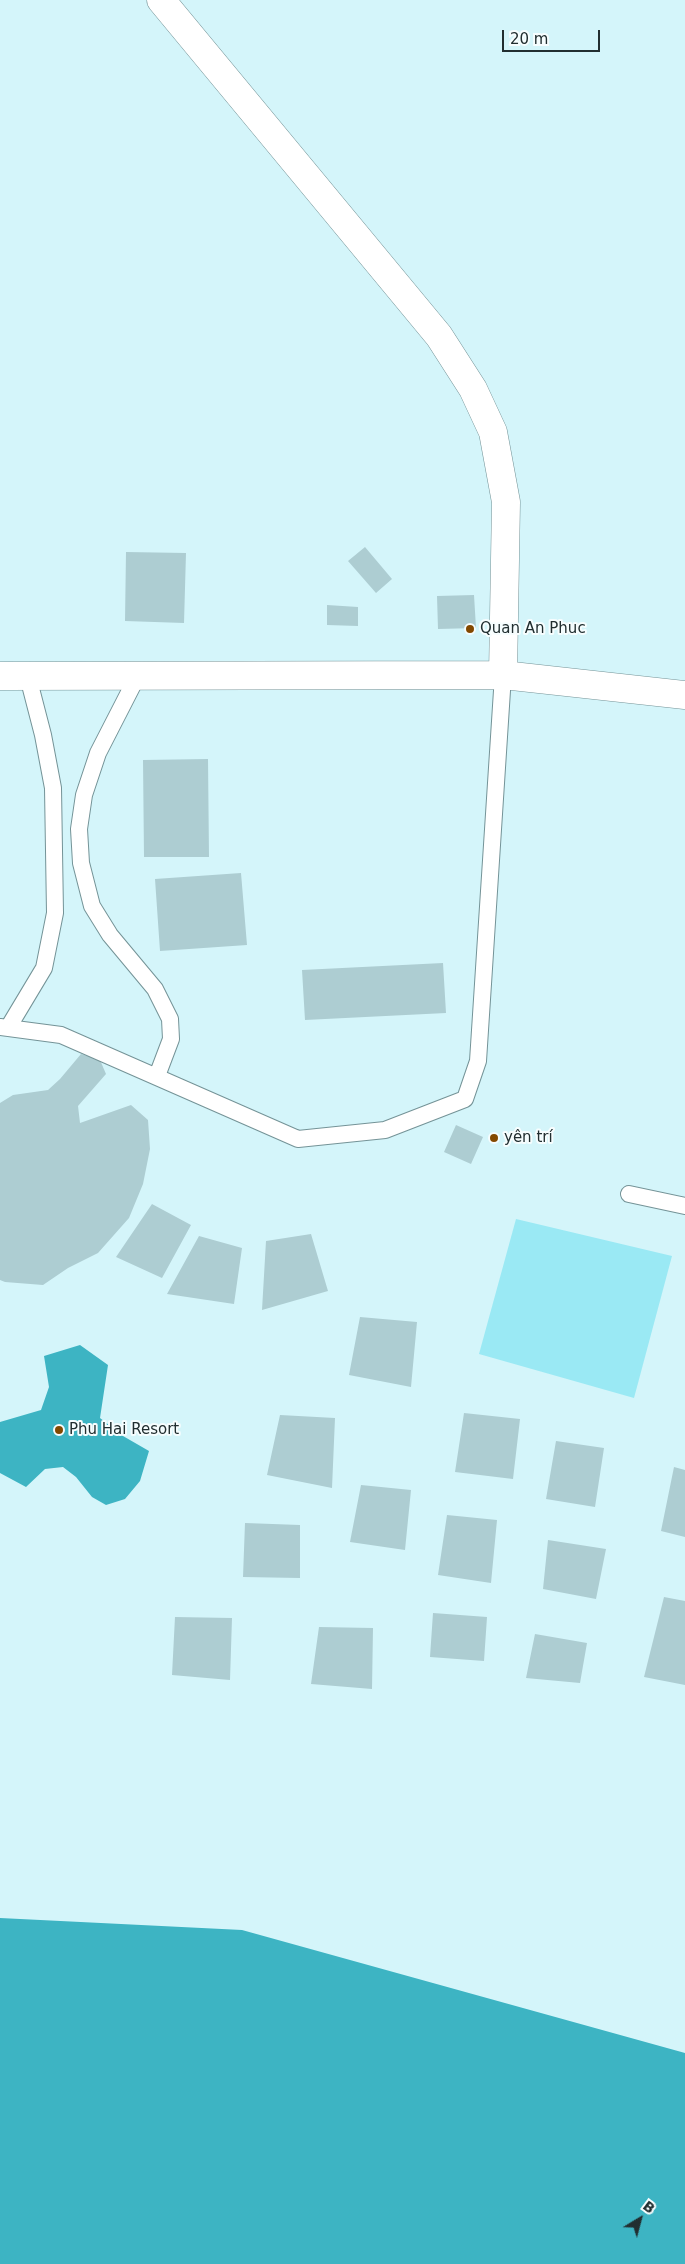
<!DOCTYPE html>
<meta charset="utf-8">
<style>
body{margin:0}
#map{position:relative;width:685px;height:2264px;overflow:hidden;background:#d4f5fa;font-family:"DejaVu Sans",sans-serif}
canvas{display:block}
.north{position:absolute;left:615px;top:2194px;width:50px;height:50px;-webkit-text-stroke:4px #f6fdfe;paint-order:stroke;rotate:37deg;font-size:14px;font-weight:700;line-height:20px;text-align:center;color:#212e30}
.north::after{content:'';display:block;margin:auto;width:18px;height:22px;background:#212e30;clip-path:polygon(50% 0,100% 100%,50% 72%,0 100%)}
.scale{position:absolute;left:502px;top:30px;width:98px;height:22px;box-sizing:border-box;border:2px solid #212e30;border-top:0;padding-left:6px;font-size:15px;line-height:18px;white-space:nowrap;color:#212e30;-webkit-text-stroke:4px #f6fdfe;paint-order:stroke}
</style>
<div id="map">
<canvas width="685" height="2264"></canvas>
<div class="north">B</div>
<div class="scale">20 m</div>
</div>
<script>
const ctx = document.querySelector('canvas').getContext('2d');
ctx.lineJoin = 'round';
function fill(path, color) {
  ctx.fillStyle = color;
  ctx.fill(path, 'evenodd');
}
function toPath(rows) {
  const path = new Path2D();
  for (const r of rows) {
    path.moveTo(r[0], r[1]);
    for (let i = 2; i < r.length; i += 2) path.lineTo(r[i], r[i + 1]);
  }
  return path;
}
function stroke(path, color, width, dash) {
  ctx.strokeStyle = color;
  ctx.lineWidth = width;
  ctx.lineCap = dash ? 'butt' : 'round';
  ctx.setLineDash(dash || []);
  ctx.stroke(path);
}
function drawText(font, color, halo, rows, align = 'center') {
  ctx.font = font + ' "DejaVu Sans",sans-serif';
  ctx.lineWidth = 4;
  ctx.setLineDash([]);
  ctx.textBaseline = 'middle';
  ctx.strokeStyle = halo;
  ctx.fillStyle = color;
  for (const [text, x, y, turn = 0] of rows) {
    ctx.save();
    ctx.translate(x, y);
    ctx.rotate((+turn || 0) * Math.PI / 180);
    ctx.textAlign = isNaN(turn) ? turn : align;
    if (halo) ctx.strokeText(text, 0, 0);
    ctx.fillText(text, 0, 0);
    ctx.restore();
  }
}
const green = toPath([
 [516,1219,672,1256,634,1398,479,1354]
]);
const water = toPath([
 [80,1345,108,1365,100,1418,123,1436,149,1451,140,1481,125,1499,106,1505,92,1497,76,1477,63,1467,45,1469,26,1487,0,1473,0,1422,41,1410,49,1387,44,1356],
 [0,1918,242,1930,685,2053,685,2264,0,2264]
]);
const building = toPath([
 [365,547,392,579,376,593,348,561],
 [126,552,186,553,184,623,125,621],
 [474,595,476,628,438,629,437,596],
 [327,605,358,607,358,626,327,625],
 [208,759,209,857,144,857,143,760],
 [241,873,247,945,160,951,155,879],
 [443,963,446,1013,305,1020,302,970],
 [81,1054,100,1060,106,1074,78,1106,80,1123,131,1105,148,1120,150,1149,143,1184,129,1218,98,1253,68,1268,43,1285,5,1282,0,1280,0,1103,13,1095,48,1090,60,1079],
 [456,1125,483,1137,471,1164,444,1152],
 [152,1204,191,1225,162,1278,116,1257],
 [311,1234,328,1291,262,1310,266,1241],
 [199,1236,242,1248,234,1304,167,1294],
 [360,1317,417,1322,411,1387,349,1375],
 [464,1413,520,1419,513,1479,455,1472],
 [280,1415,335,1418,332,1488,267,1475],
 [556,1441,604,1448,595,1507,546,1499],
 [674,1467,685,1470,685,1537,661,1531],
 [361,1485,411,1490,405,1550,350,1542],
 [447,1515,497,1520,491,1583,438,1575],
 [245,1523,300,1525,300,1578,243,1577],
 [548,1540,606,1549,596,1599,543,1589],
 [664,1597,685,1601,685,1685,644,1677],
 [433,1613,487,1617,484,1661,430,1657],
 [175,1617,232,1618,230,1680,172,1675],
 [319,1627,373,1628,372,1689,311,1684],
 [535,1634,587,1643,580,1683,526,1678]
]);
const lane = toPath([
 [138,675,98,753,84,795,79,829,81,863,92,906,110,935,155,989,170,1019,171,1039,157,1076],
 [0,1027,61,1035,298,1139,385,1130,465,1099,478,1061,503,675],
 [8,1028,44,968,55,913,53,788,43,735,28,677],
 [629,1194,685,1206]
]);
const street = toPath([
 [161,0,439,336,473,389,493,432,506,502,503,675],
 [0,676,503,675,685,695]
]);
const markers = [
 [470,629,5,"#834900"],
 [494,1138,5,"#834900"],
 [59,1430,5,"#834900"]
];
const poiNames = [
 ["Quan An Phuc",480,629],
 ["yên trí",504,1138],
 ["Phu Hai Resort",69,1430]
];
fill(green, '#9ae9f4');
fill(water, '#3db4c3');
fill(building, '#adcdd2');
stroke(lane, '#749397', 18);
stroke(street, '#749397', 29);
stroke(lane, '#fff', 16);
stroke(street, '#fff', 28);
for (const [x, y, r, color] of markers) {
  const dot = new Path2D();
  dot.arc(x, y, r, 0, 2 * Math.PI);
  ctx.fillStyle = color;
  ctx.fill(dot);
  stroke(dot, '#f6fdfe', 2);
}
drawText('15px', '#212e30', '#f6fdfe', poiNames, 'left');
</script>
